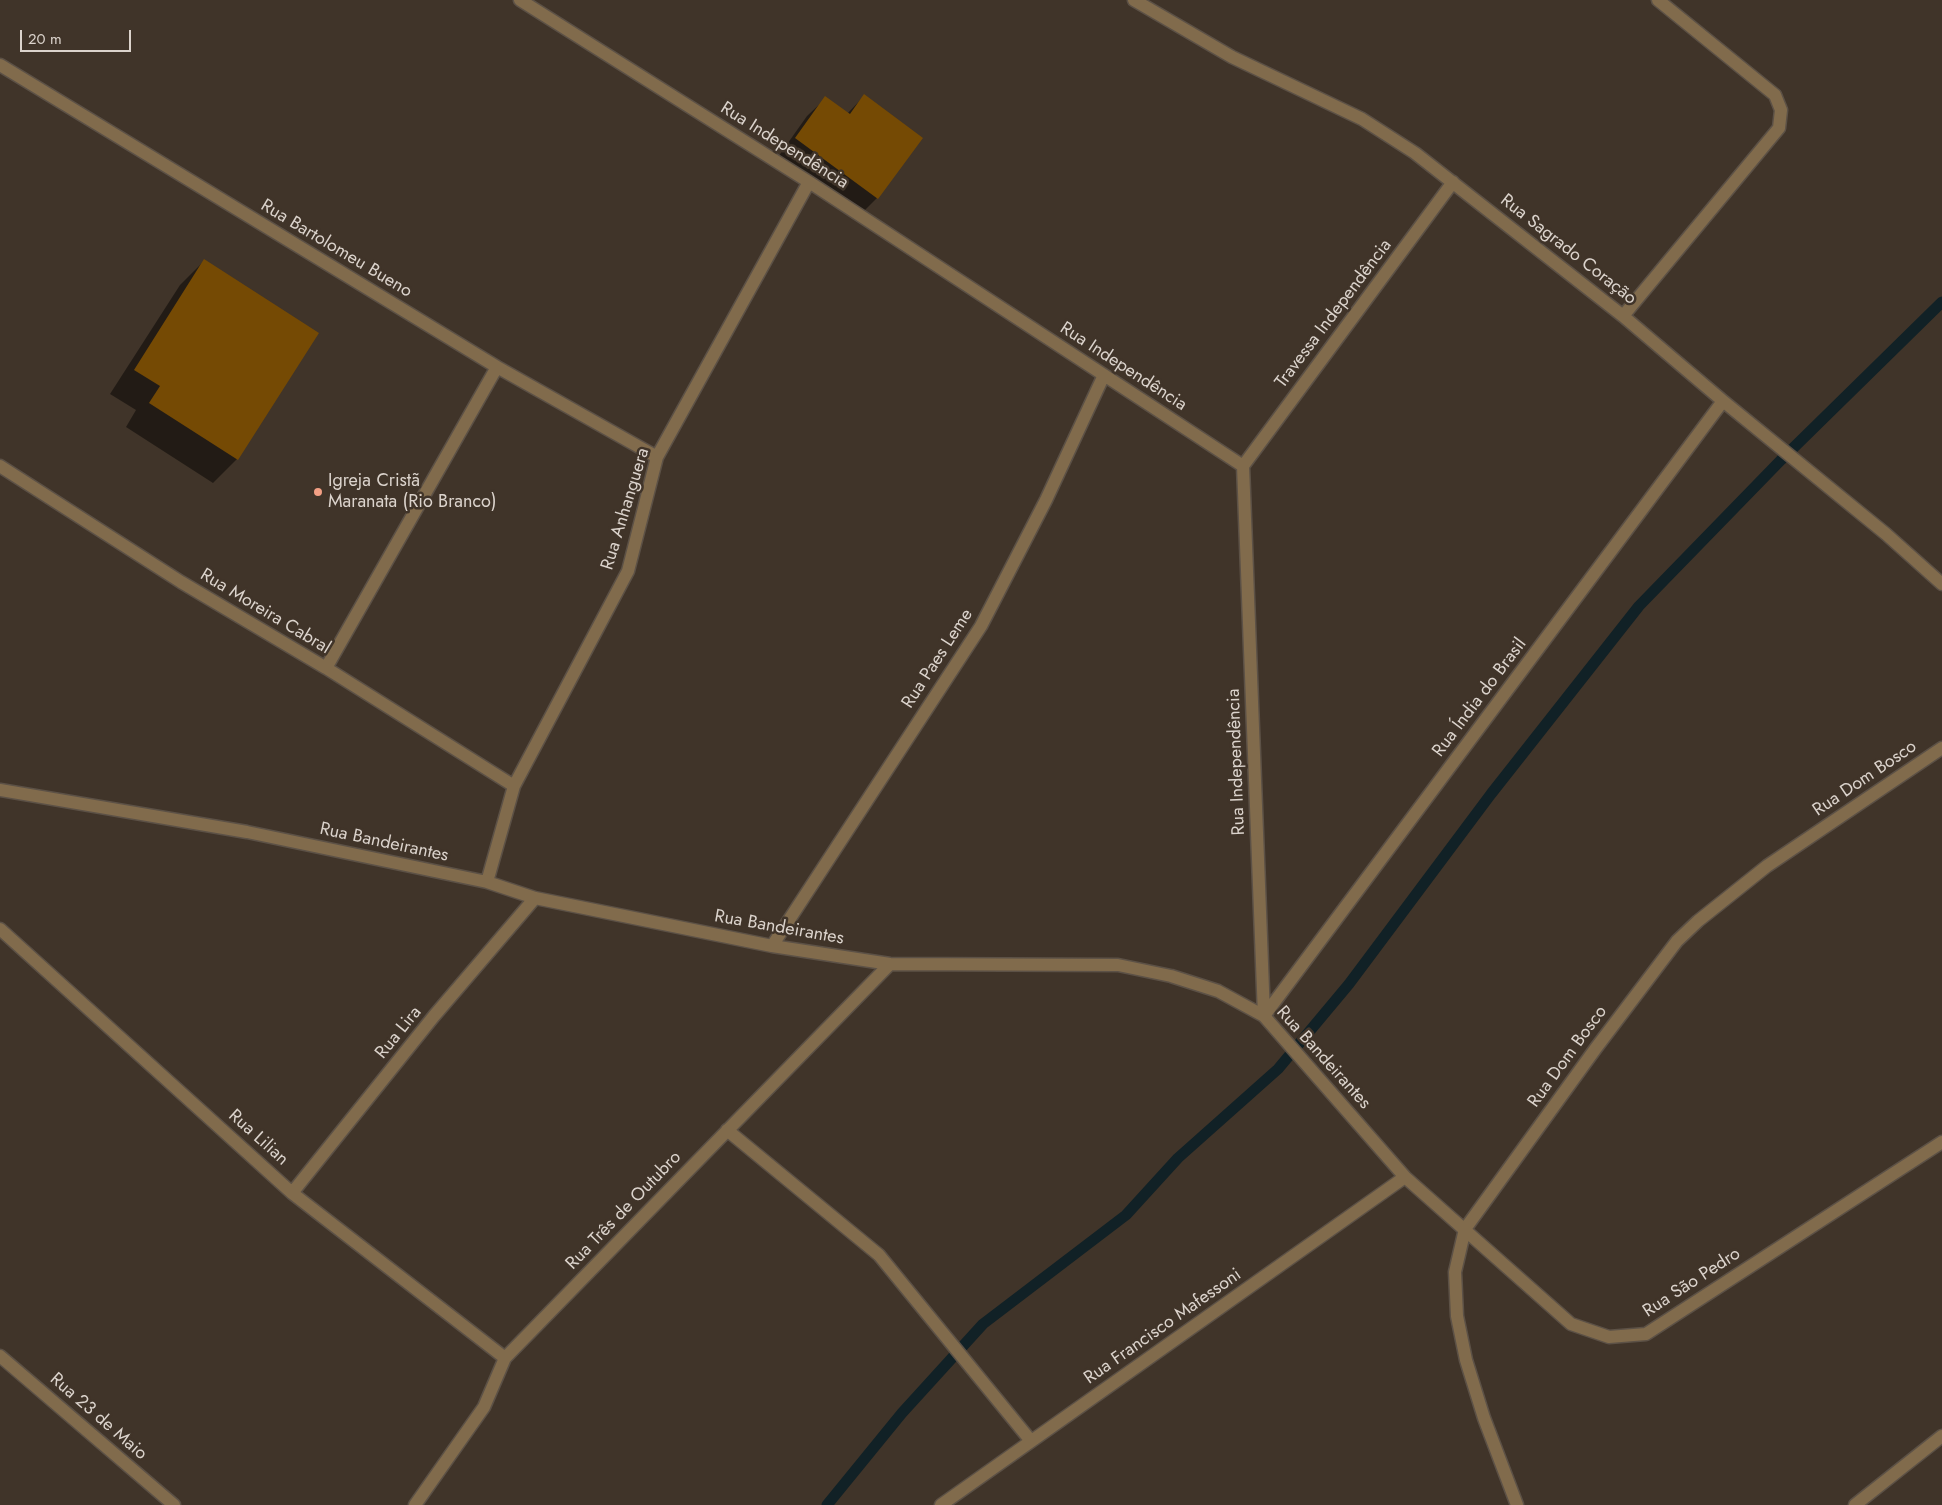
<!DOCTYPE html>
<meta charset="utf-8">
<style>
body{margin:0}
#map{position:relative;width:1942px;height:1505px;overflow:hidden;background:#403429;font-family:Jost,sans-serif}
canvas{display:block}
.scale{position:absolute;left:20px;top:30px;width:111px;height:22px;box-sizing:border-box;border:2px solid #dbd3cc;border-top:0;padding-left:6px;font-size:15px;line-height:18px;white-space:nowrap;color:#dbd3cc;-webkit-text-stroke:4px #403429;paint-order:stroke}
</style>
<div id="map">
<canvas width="1942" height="1505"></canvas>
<div class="scale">20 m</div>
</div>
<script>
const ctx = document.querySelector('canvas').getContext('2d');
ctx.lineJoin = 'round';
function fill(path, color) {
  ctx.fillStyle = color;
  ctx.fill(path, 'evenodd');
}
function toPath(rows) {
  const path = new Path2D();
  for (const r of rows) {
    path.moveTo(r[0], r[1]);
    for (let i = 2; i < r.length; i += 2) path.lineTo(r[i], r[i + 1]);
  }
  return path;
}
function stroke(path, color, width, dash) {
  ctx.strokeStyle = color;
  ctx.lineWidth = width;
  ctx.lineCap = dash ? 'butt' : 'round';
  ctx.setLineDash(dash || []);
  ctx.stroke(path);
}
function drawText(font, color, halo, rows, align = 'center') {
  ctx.font = font + ' Jost,sans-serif';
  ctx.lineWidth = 5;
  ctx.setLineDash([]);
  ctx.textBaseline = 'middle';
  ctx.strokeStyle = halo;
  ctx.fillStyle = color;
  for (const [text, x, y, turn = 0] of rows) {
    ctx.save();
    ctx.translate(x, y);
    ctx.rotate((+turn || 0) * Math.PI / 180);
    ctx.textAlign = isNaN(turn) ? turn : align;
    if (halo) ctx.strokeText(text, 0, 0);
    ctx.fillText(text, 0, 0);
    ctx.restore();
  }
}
const shadow = toPath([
 [864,96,877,198,859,216,778,157,807,116,826,98,847,114],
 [204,261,317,334,237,459,213,483,126,427,136,410,110,394,180,285]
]);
const stream = toPath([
 [827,1505,902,1413,983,1324,1126,1215,1178,1158,1278,1069,1349,984,1491,794,1639,606,1781,460,1942,302]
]);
const building = toPath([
 [864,94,923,138,878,199,795,138,825,96,850,114],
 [204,259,319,333,238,460,149,403,160,386,134,370]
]);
const minor = toPath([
 [520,0,809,182,1243,466],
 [1134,0,1232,57,1362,119,1415,153,1623,316,1723,401,1886,534,1942,584],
 [0,65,497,367,657,457],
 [1623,316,1779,128,1781,110,1775,95,1658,0],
 [0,466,181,582,326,668,514,786],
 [1243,466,1264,1016],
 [1243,466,1453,182],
 [326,668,497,367],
 [0,790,247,832,487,882,535,898,772,946,890,964,1118,965,1171,976,1218,991,1264,1016,1405,1177,1571,1324,1609,1337,1646,1334,1942,1142],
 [487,882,514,786,628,571,657,457,809,182],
 [0,929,292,1193,505,1358],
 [772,946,981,626,1046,500,1104,375],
 [1264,1016,1723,401],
 [727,1130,879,1255,1031,1441],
 [292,1193,434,1016,535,898],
 [0,1356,174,1505],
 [415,1505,484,1407,505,1358,890,964],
 [941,1505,1405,1177],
 [1517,1505,1484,1418,1466,1360,1457,1316,1455,1272,1465,1229,1596,1048,1677,941,1698,921,1767,866,1942,748],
 [1855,1505,1942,1436]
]);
const markers = [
 [318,492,5,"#f39f84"]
];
const streetNames = [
 ["Rua Independência",784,146,32],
 ["Rua Bartolomeu Bueno",336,249,31],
 ["Rua Sagrado Coração",1568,250,38],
 ["Travessa Independência",1334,314,-53],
 ["Rua Independência",1123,367,33],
 ["Rua Anhanguera",626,509,-73],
 ["Rua Moreira Cabral",265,612,31],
 ["Rua Paes Leme",938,659,-57],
 ["Rua Índia do Brasil",1480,698,-53],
 ["Rua Independência",1237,762,-92],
 ["Rua Dom Bosco",1865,779,-34],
 ["Rua Bandeirantes",384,843,12],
 ["Rua Bandeirantes",779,928,10],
 ["Rua Lira",399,1033,-51],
 ["Rua Dom Bosco",1568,1057,-54],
 ["Rua Bandeirantes",1323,1058,48],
 ["Rua Lilian",258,1138,42],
 ["Rua Três de Outubro",624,1211,-46],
 ["Rua São Pedro",1692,1283,-33],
 ["Rua Francisco Mafessoni",1163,1327,-35],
 ["Rua 23 de Maio",98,1417,41]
];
const poiNames = [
 ["Igreja Cristã",328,482],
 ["Maranata (Rio Branco)",328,503]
];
fill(shadow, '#0007');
stroke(stream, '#112126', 11);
fill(building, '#754a04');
stroke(minor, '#5c5146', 15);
stroke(minor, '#816b4c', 12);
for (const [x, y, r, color] of markers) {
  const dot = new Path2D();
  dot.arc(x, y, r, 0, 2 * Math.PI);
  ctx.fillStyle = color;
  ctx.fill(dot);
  stroke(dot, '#403429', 2);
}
drawText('18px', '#dbd3cc', '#403429', streetNames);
drawText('18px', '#dbd3cc', '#403429', poiNames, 'left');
</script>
